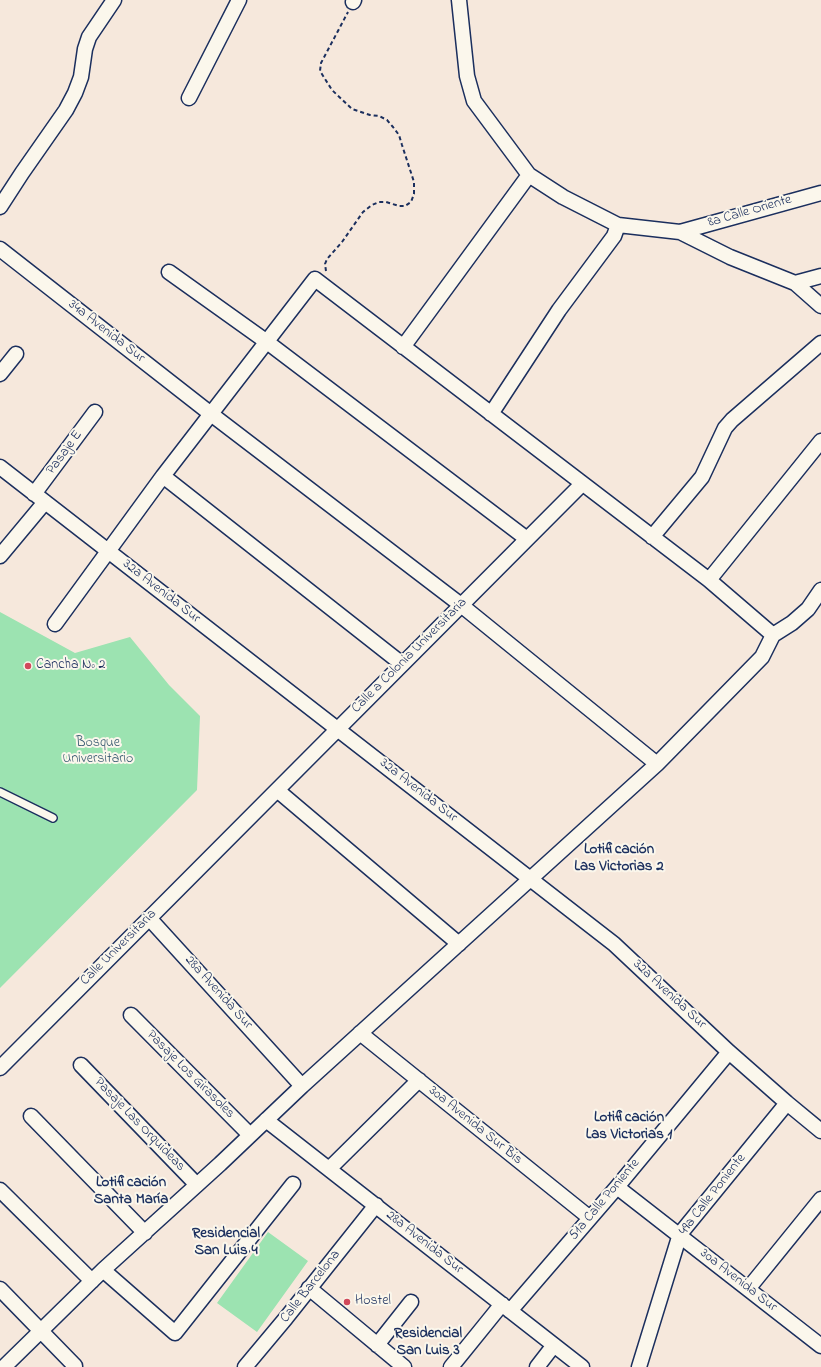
<!DOCTYPE html>
<meta charset="utf-8">
<style>
body{margin:0}
canvas{display:block;background:#f6e8dc}
</style>
<canvas width="821" height="1367"></canvas>
<script>
const ctx = document.querySelector('canvas').getContext('2d');
ctx.lineJoin = 'round';
function fill(path, color) {
  ctx.fillStyle = color;
  ctx.fill(path, 'evenodd');
}
function toPath(rows) {
  const path = new Path2D();
  for (const r of rows) {
    path.moveTo(r[0], r[1]);
    for (let i = 2; i < r.length; i += 2) path.lineTo(r[i], r[i + 1]);
  }
  return path;
}
function stroke(path, color, width, dash) {
  ctx.strokeStyle = color;
  ctx.lineWidth = width;
  ctx.lineCap = dash ? 'butt' : 'round';
  ctx.setLineDash(dash || []);
  ctx.stroke(path);
}
function drawText(font, color, halo, rows, align = 'center') {
  ctx.font = font + ' "Indie Flower",sans-serif';
  ctx.lineWidth = 4;
  ctx.setLineDash([]);
  ctx.textBaseline = 'middle';
  ctx.strokeStyle = halo;
  ctx.fillStyle = color;
  for (const [text, x, y, turn = 0] of rows) {
    ctx.save();
    ctx.translate(x, y);
    ctx.rotate((+turn || 0) * Math.PI / 180);
    ctx.textAlign = isNaN(turn) ? turn : align;
    if (halo) ctx.strokeText(text, 0, 0);
    ctx.fillText(text, 0, 0);
    ctx.restore();
  }
}
const green = toPath([
 [0,612,75,653,130,637,169,685,200,716,197,790,0,988],
 [268,1232,308,1261,257,1332,217,1303]
]);
const path = toPath([
 [326,271,325,264,327,259,342,242,363,212,372,205,379,202,386,202,399,206,405,206,411,202,414,194,414,182,402,145,399,135,393,127,387,120,379,116,370,115,352,109,332,90,320,71,321,63,348,12]
]);
const lane = toPath([
 [0,792,53,818]
]);
const street = toPath([
 [459,0,467,76,474,101,529,175,563,197,618,225,680,232,730,257,795,283,821,306],
 [353,2,354,0],
 [189,98,239,0],
 [0,207,22,173,66,110,75,93,81,77,85,49,89,37,114,0],
 [680,232,821,193],
 [0,249,211,414,461,605,657,764],
 [169,272,267,342,527,539],
 [795,283,821,276],
 [403,347,529,175],
 [0,374,16,354],
 [491,414,559,310,614,236,618,225],
 [0,467,614,944,729,1052,787,1103,821,1131],
 [163,476,402,664],
 [34,494,95,412],
 [652,537,702,477,725,428,732,420,821,343],
 [0,556,45,502],
 [709,580,821,441],
 [55,624,163,476,315,279,709,580,773,635],
 [277,790,459,944],
 [149,918,302,1086],
 [131,1015,250,1135],
 [360,1033,590,1218],
 [81,1065,197,1185],
 [0,1068,582,484],
 [31,1116,145,1233],
 [266,1120,582,1367],
 [329,1169,419,1080],
 [617,1187,821,1346],
 [0,1190,92,1281],
 [103,1270,175,1333,293,1184],
 [309,1288,404,1367],
 [0,1289,75,1366],
 [748,1289,821,1199],
 [510,1311,617,1187,729,1052],
 [377,1345,411,1302],
 [4,1367,103,1270,220,1164,302,1086,657,764,762,657,773,635,792,623,808,609,821,590],
 [245,1367,286,1318,376,1205],
 [451,1367,502,1304],
 [537,1367,554,1345],
 [639,1367,680,1234,787,1103]
]);
const markers = [
 [28,666,4,"#d1495b"],
 [347,1302,4,"#d1495b"]
];
const streetNames = [
 ["8a Calle Oriente",750,212,-16],
 ["34a Avenida Sur",106,332,38],
 ["Pasaje E",65,453,-54],
 ["32a Avenida Sur",161,592,38],
 ["Calle a Colonia Universitaria",410,656,-45],
 ["32a Avenida Sur",418,791,38],
 ["Calle Universitaria",119,948,-45],
 ["28a Avenida Sur",218,993,48],
 ["32a Avenida Sur",669,995,43],
 ["Pasaje Los Girasoles",190,1075,45],
 ["Pasaje Las Orquideas",139,1125,46],
 ["30a Avenida Sur Bis",475,1126,39],
 ["49a Calle Poniente",713,1195,-52],
 ["51a Calle Poniente",605,1200,-50],
 ["28a Avenida Sur",424,1243,38],
 ["30a Avenida Sur",738,1281,38],
 ["Calle Barcelona",311,1287,-52]
];
const poiNames = [
 ["Cancha Nº 2",36,666],
 ["Hostel",355,1302]
];
const parkNames = [
 ["Bosque",98,744],
 ["Universitario",98,760]
];
const neighbourhoodNames = [
 ["Lotificación",619,851],
 ["Las Victorias 2",619,868],
 ["Lotificación",629,1119],
 ["Las Victorias 1",629,1136],
 ["Lotificación",131,1184],
 ["Santa María",131,1201],
 ["Residencial",226,1235],
 ["San Luis 4",226,1252],
 ["Residencial",428,1335],
 ["San Luis 3",428,1352]
];
fill(green, '#9ce3b1');
stroke(lane, '#1b2f5e', 10);
stroke(street, '#1b2f5e', 17);
stroke(path, '#1b2f5e', 2, [4, 3]);
stroke(lane, '#fbf7ec', 7);
stroke(street, '#fbf7ec', 14);
for (const [x, y, r, color] of markers) {
  const dot = new Path2D();
  dot.arc(x, y, r, 0, 2 * Math.PI);
  ctx.fillStyle = color;
  ctx.fill(dot);
  stroke(dot, '#fbf7ec', 1.5);
}
drawText('14px', '#1b2f5e', '#fbf7ec', streetNames);
drawText('14px', '#1b2f5e', '#fbf7ec', poiNames, 'left');
drawText('14px', '#3b5c73', '#fbf7ec', parkNames);
drawText('bold 15px', '#1b2f5e', '#fbf7ec', neighbourhoodNames);
</script>
